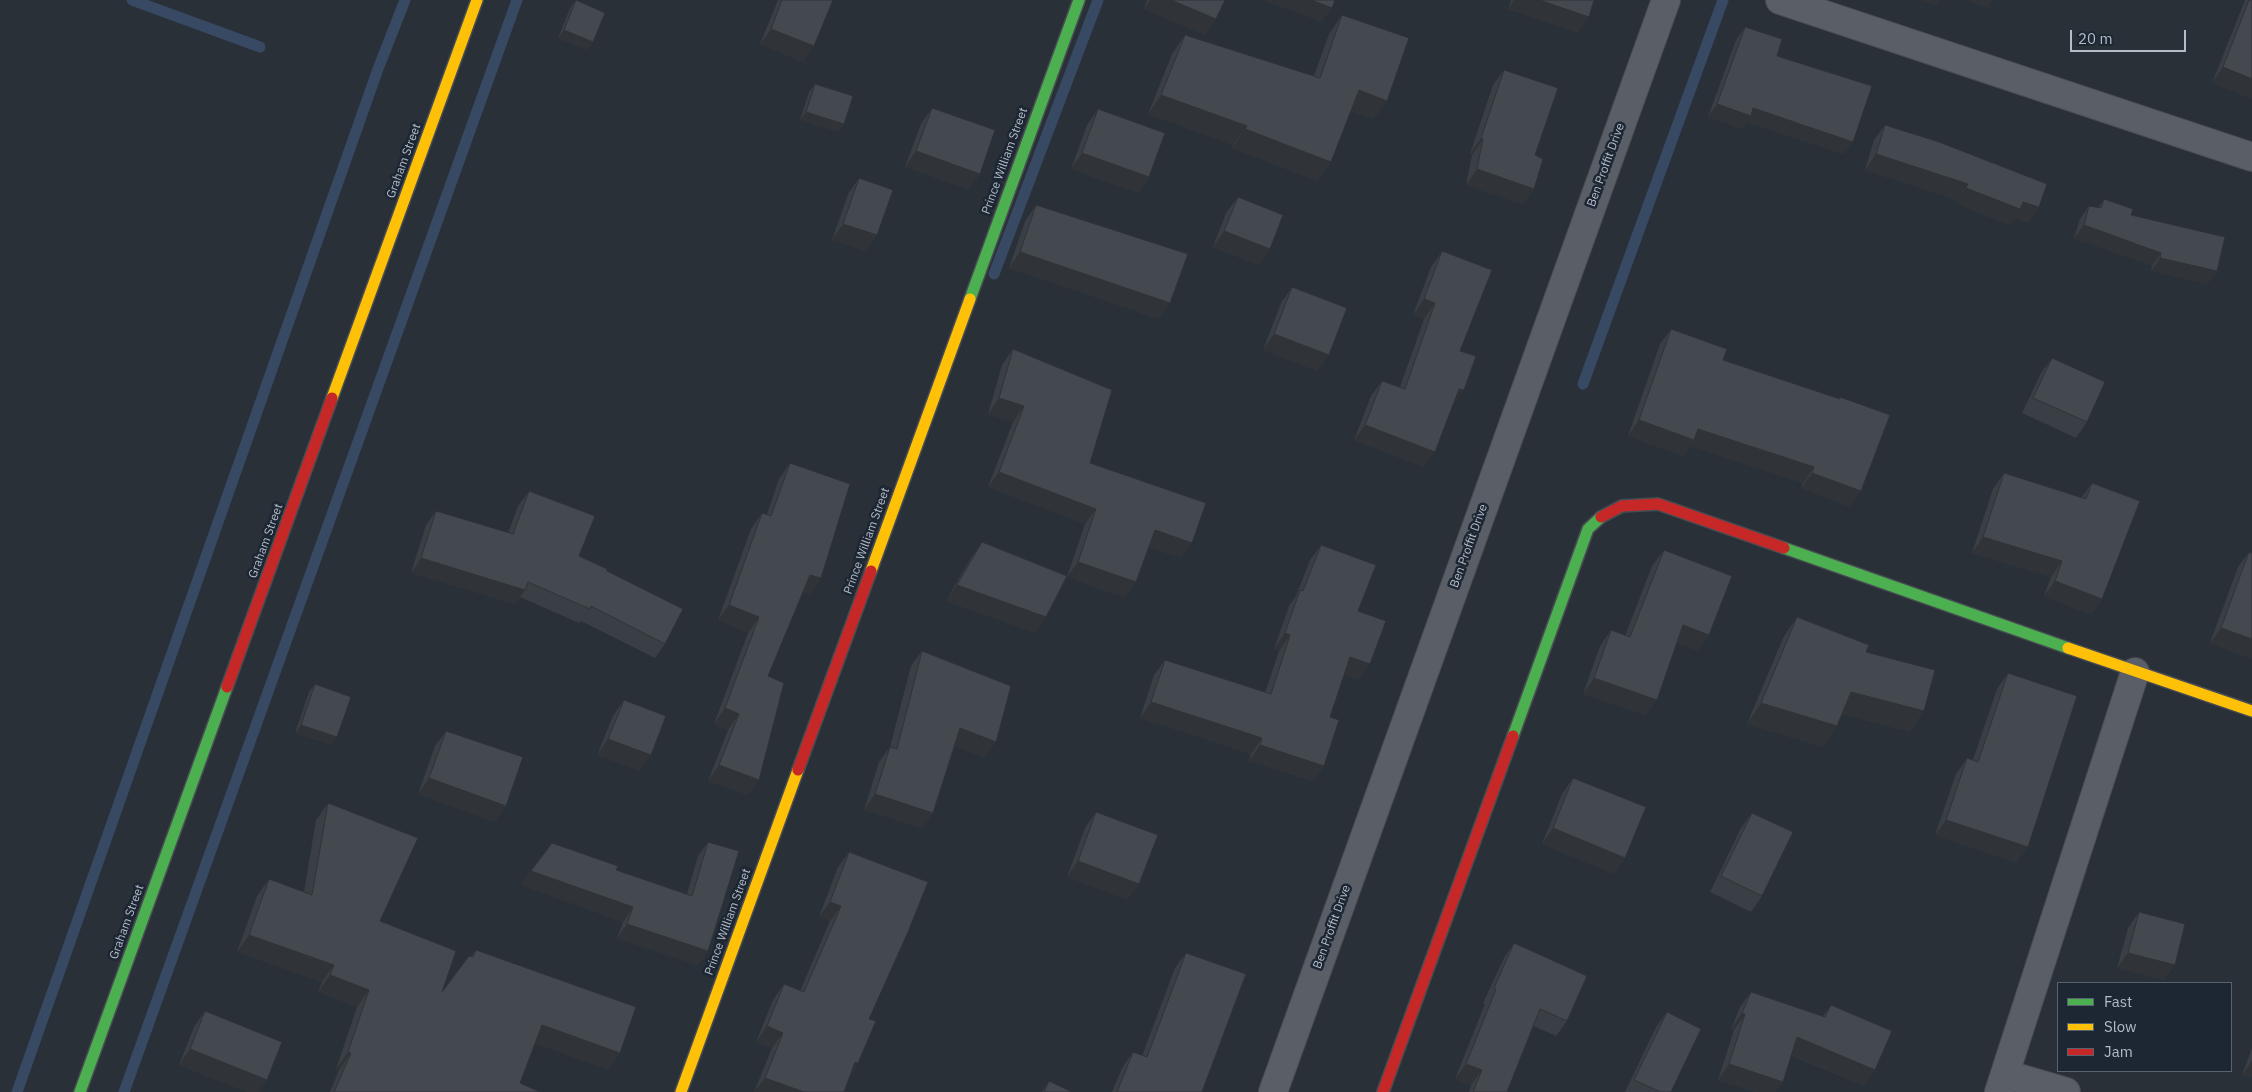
<!DOCTYPE html>
<style>
body{margin:0}
#map{position:relative;width:2252px;height:1092px;overflow:hidden;background:#2a3038;font-family:"IBM Plex Sans",sans-serif}
canvas{display:block}
.legend{position:absolute;left:2057px;top:982px;width:175px;height:90px;box-sizing:border-box;background:#1d2633;border:1px solid #59626f;margin:0;padding:6px 9px;list-style:none;font-size:15px;color:#b4bcc9}
.legend li{display:flex;align-items:center;gap:10px;height:25px}
.legend b{width:25px;border:1px solid #59626f}
.scale{position:absolute;left:2070px;top:30px;width:116px;height:22px;box-sizing:border-box;border:2px solid #b4bcc9;border-top:0;padding-left:6px;font-size:15px;line-height:18px;white-space:nowrap;color:#b4bcc9;-webkit-text-stroke:4px #1d2633;paint-order:stroke}
</style>
<div id="map">
<canvas width="2252" height="1092"></canvas>
<ul class="legend">
<li><b style="height:6px;background:#4caf50"></b>Fast</li>
<li><b style="height:6px;background:#ffc107"></b>Slow</li>
<li><b style="height:6px;background:#c62828"></b>Jam</li>
</ul>
<div class="scale">20 m</div>
</div>
<script>
const ctx = document.querySelector('canvas').getContext('2d');
ctx.lineJoin = 'round';
function toPath(rows) {
  const path = new Path2D();
  for (const r of rows) {
    path.moveTo(r[0], r[1]);
    for (let i = 2; i < r.length; i += 2) path.lineTo(r[i], r[i + 1]);
  }
  return path;
}
function stroke(path, color, width, dash) {
  ctx.strokeStyle = color;
  ctx.lineWidth = width;
  ctx.lineCap = dash ? 'butt' : 'round';
  ctx.setLineDash(dash || []);
  ctx.stroke(path);
}
function fill(path, color) {
  ctx.fillStyle = color;
  ctx.fill(path, 'evenodd');
}
function drawText(font, color, halo, rows, align = 'center') {
  ctx.font = font + ' "IBM Plex Sans",sans-serif';
  ctx.lineWidth = 5;
  ctx.setLineDash([]);
  ctx.textBaseline = 'middle';
  ctx.strokeStyle = halo;
  ctx.fillStyle = color;
  for (const [text, x, y, turn = 0] of rows) {
    ctx.save();
    ctx.translate(x, y);
    ctx.rotate((+turn || 0) * Math.PI / 180);
    ctx.textAlign = isNaN(turn) ? turn : align;
    if (halo) ctx.strokeText(text, 0, 0);
    ctx.fillText(text, 0, 0);
    ctx.restore();
  }
}
const stream = toPath([
 [132,0,260,47],
 [994,274,1098,0],
 [1583,384,1723,0],
 [17,1092,378,69,405,0],
 [124,1092,517,0]
]);
const street = toPath([
 [1780,0,2252,157],
 [2005,1074,2066,1092],
 [1273,1092,1666,0],
 [1999,1092,2135,672]
]);
const fast = toPath([
 [970,299,1079,0],
 [1784,548,2068,648],
 [1513,736,1588,529,1601,517],
 [80,1092,227,687]
]);
const slow = toPath([
 [332,398,477,0],
 [871,571,970,299],
 [2068,648,2252,711],
 [681,1092,798,770]
]);
const jam = toPath([
 [1601,517,1622,506,1658,504,1784,548],
 [227,687,332,398],
 [798,770,871,571],
 [1383,1092,1513,736]
]);
const wall = toPath([
 [576,0,593,42,587,50,558,38,570,8],
 [778,0,833,0,803,62,760,44],
 [1147,0,1225,0,1205,35,1144,9],
 [1511,0,1594,0,1578,33,1508,9],
 [2245,0,2252,0,2252,99,2212,83],
 [1342,15,1374,119,1351,111,1318,181,1232,148,1233,145,1148,114,1172,54,1185,35,1314,76,1329,34],
 [1745,27,1777,56,1844,154,1746,122,1742,129,1708,117,1736,40],
 [1504,70,1535,155,1534,189,1523,204,1466,185,1472,155,1470,154,1493,85],
 [815,84,844,124,839,132,800,120,809,92],
 [932,108,980,174,968,189,905,167,921,124],
 [1098,109,1149,177,1138,193,1071,169,1087,125],
 [1885,125,2039,207,2028,223,2014,218,2009,225,1955,203,1957,200,1865,170,1874,140],
 [859,178,866,251,832,240,848,194],
 [1238,197,1259,265,1213,247,1226,213],
 [2104,199,2131,215,2208,284,2151,271,2152,266,2074,238,2080,219,2089,206,2098,208],
 [1036,205,1170,303,1159,319,1009,268,1025,221],
 [1442,251,1460,351,1453,406,1452,406,1424,467,1354,440,1371,396,1382,381,1400,387,1424,319,1413,315,1431,267],
 [1292,287,1318,371,1263,350,1281,303],
 [1671,329,1723,360,1839,399,1840,397,1850,507,1801,488,1803,483,1690,446,1683,456,1628,436,1660,344],
 [1013,349,1090,463,1181,558,1149,547,1125,598,1067,577,1085,524,988,487,1013,422,988,414,1002,365],
 [2052,358,2087,422,2076,438,2022,413,2041,373],
 [790,463,821,578,810,594,803,592,768,676,748,795,708,781,728,730,714,724,748,633,718,620,751,529,762,513,767,514,779,479],
 [2004,473,2081,498,2092,483,2102,599,2091,615,2044,596,2051,577,1972,553,1993,489],
 [529,491,579,556,607,571,665,644,655,658,581,621,579,623,520,597,515,604,411,573,426,525,436,511,508,533,518,506],
 [982,542,1035,633,946,601,971,558],
 [1321,545,1358,611,1359,680,1344,675,1330,717,1324,766,1313,781,1249,761,1251,754,1140,718,1154,675,1165,660,1265,693,1279,651,1274,649,1289,606,1296,596,1310,560],
 [1664,550,1698,651,1677,643,1646,715,1583,694,1600,646,1611,630,1625,636,1652,566],
 [2249,552,2252,553,2252,659,2210,643,2238,567],
 [1797,617,1866,652,1910,732,1842,714,1837,726,1823,747,1747,724,1783,638],
 [922,651,985,758,955,746,933,813,922,828,864,810,879,762,890,747,911,666],
 [2008,673,2017,863,1935,835,1956,774,1967,758,1973,760,1997,689],
 [315,684,332,745,295,733,309,692],
 [624,700,640,771,597,755,613,716],
 [446,731,495,822,418,794,435,746],
 [1573,778,1625,858,1614,874,1542,844,1562,794],
 [328,803,380,921,442,992,476,950,620,1053,608,1070,535,1043,520,1083,540,1092,330,1092,339,1070,336,1069,357,1007,318,992,322,982,237,952,257,896,269,879,304,892,316,820],
 [1096,812,1128,900,1067,877,1085,828],
 [1752,813,1762,896,1751,912,1710,892,1741,828],
 [708,842,708,951,698,965,617,938,623,922,521,885,531,871,616,870,687,894,698,856],
 [849,852,869,1019,858,1063,851,1074,844,1092,754,1092,772,1048,756,1042,773,1000,784,984,800,991,830,921,819,917,838,867],
 [2139,912,2175,965,2164,980,2117,968,2128,928],
 [1514,943,1567,1021,1556,1036,1533,1026,1507,1092,1469,1092,1471,1085,1455,1079,1485,1004,1483,1003,1504,958],
 [1186,953,1202,1092,1112,1092,1122,1068,1133,1052,1142,1056,1175,968],
 [1751,992,1823,1016,1831,1005,1875,1070,1864,1086,1791,1055,1783,1082,1775,1092,1755,1092,1718,1080,1734,1030,1731,1029,1740,1007],
 [205,1011,259,1092,247,1092,179,1065,194,1027],
 [1667,1012,1671,1092,1625,1092,1656,1027],
 [2252,1048,2252,1078,2242,1075],
 [1049,1081,1072,1092,1042,1092]
]);
const shadedWall = toPath([
 [1150,0,1171,0,1216,19,1205,35,1144,9],
 [1262,0,1311,0,1332,8,1322,22],
 [1514,0,1539,0,1589,17,1578,33,1508,9],
 [1919,0,1940,0,1936,6],
 [1965,0,1993,0,1987,8],
 [771,29,814,46,803,62,760,44],
 [564,30,593,42,587,50,558,38],
 [2223,67,2252,79,2252,99,2212,83],
 [1359,90,1387,101,1374,119,1346,109],
 [1161,95,1247,126,1233,145,1148,114],
 [1717,104,1753,108,1853,142,1844,154,1746,122,1742,129,1708,117],
 [806,112,844,124,839,132,800,120],
 [1245,129,1331,162,1318,181,1232,148],
 [1481,138,1483,139,1472,155,1470,154],
 [916,151,980,174,968,189,905,167],
 [1082,153,1149,177,1138,193,1071,169],
 [1876,154,1968,184,1957,200,1865,170],
 [1477,169,1534,189,1523,204,1466,185],
 [1966,188,2023,202,2039,207,2028,223,2014,218,2009,225,1955,203],
 [843,224,877,235,866,251,832,240],
 [2084,225,2161,253,2152,266,2074,238],
 [1224,231,1270,249,1259,265,1213,247],
 [1020,252,1170,303,1159,319,1009,268],
 [2160,258,2217,271,2208,284,2151,271],
 [1424,299,1435,303,1424,319,1413,315],
 [1274,334,1329,355,1318,371,1263,350],
 [1459,389,1464,390,1453,406,1448,404],
 [999,398,1024,406,1013,422,988,414],
 [1639,420,1698,429,1814,467,1803,483,1690,446,1683,456,1628,436],
 [1365,425,1435,452,1424,467,1354,440],
 [999,472,1096,509,1085,524,988,487],
 [1812,473,1861,491,1850,507,1801,488],
 [1155,530,1192,543,1181,558,1144,545],
 [1983,537,2062,561,2051,577,1972,553],
 [421,558,525,590,515,604,411,573],
 [1078,562,1136,582,1125,598,1067,577],
 [810,575,821,578,810,594,799,590],
 [2055,581,2102,599,2091,615,2044,596],
 [957,585,1046,617,1035,633,946,601],
 [729,605,759,617,748,633,718,620],
 [1683,625,1709,635,1698,651,1672,641],
 [2221,628,2252,639,2252,659,2210,643],
 [1285,633,1290,635,1279,651,1274,649],
 [1350,657,1370,664,1359,680,1339,673],
 [1594,678,1657,700,1646,715,1583,694],
 [1851,692,1924,711,1910,732,1836,713],
 [1151,702,1262,738,1251,754,1140,718],
 [1761,703,1837,726,1823,747,1747,724],
 [725,708,739,714,728,730,714,724],
 [301,725,337,737,332,745,295,733],
 [960,728,996,742,985,758,949,744],
 [608,739,651,755,640,771,597,755],
 [1260,745,1324,766,1313,781,1249,761],
 [719,765,759,780,748,795,708,781],
 [429,778,506,806,495,822,418,794],
 [875,794,933,813,922,828,864,810],
 [1946,820,2028,847,2017,863,1935,835],
 [1553,828,1625,858,1614,874,1542,844],
 [1078,861,1139,884,1128,900,1067,877],
 [531,871,633,907,623,922,521,885],
 [830,902,841,906,830,921,819,917],
 [627,924,708,951,698,965,617,938],
 [249,935,334,965,322,982,237,952],
 [2128,953,2175,965,2164,980,2117,968],
 [330,975,369,990,357,1007,318,992],
 [1742,1013,1745,1014,1734,1030,1731,1029],
 [542,1025,620,1053,608,1070,530,1042],
 [767,1026,783,1033,772,1048,756,1042],
 [1797,1037,1875,1070,1864,1086,1786,1052],
 [190,1049,267,1080,259,1092,247,1092,179,1065],
 [348,1052,351,1053,339,1070,336,1069],
 [2252,1061,2252,1078,2242,1075],
 [855,1062,858,1063,847,1079],
 [1466,1064,1482,1070,1471,1085,1455,1079],
 [1729,1064,1783,1082,1775,1092,1755,1092,1718,1080],
 [765,1078,804,1092,754,1092]
]);
const building = toPath([
 [576,0,605,13,593,42,564,30,576,0],
 [782,0,833,0,814,46,771,29,782,0],
 [1171,0,1225,0,1216,19,1171,0],
 [1311,0,1335,0,1332,8,1311,0],
 [1539,0,1594,0,1589,17,1539,0],
 [2249,0,2252,0,2252,79,2223,67,2249,0],
 [1342,15,1409,38,1387,101,1359,90,1331,162,1245,129,1247,126,1161,95,1185,35,1320,78,1342,15],
 [1745,27,1782,39,1777,56,1872,86,1853,142,1753,108,1751,116,1717,104,1745,27],
 [1504,70,1558,88,1535,155,1543,159,1534,189,1477,169,1483,139,1481,138,1504,70],
 [815,84,853,96,844,124,806,112,815,84],
 [932,108,995,130,980,174,916,151,932,108],
 [1098,109,1165,133,1149,177,1082,153,1098,109],
 [1885,125,1939,142,2047,184,2039,207,2023,202,2020,209,1966,188,1968,184,1876,154,1885,125],
 [859,178,893,190,877,235,843,224,859,178],
 [1238,197,1283,215,1270,249,1224,231,1238,197],
 [2104,199,2133,209,2131,215,2225,237,2217,271,2160,258,2161,253,2084,225,2089,206,2101,208,2104,199],
 [1036,205,1188,254,1170,303,1020,252,1036,205],
 [1442,251,1492,270,1460,351,1476,356,1464,390,1459,389,1435,452,1365,425,1382,381,1405,389,1435,303,1424,299,1442,251],
 [1292,287,1347,308,1329,355,1274,334,1292,287],
 [1671,329,1727,349,1723,360,1840,399,1840,397,1890,415,1861,491,1812,473,1814,467,1698,429,1694,440,1639,420,1671,329],
 [1013,349,1112,390,1090,463,1206,503,1192,543,1155,530,1136,582,1078,562,1096,509,999,472,1024,406,999,398,1013,349],
 [2052,358,2105,382,2087,422,2033,398,2052,358],
 [790,463,850,484,821,578,810,575,768,676,784,683,759,780,719,765,739,714,725,708,759,617,729,605,762,513,771,516,790,463],
 [2004,473,2086,499,2092,483,2140,501,2102,599,2055,581,2062,561,1983,537,2004,473],
 [529,491,595,516,579,556,607,569,607,571,683,609,665,644,591,606,590,609,528,582,525,590,421,558,436,511,513,534,529,491],
 [982,542,1067,576,1046,617,957,585,982,542],
 [1321,545,1376,565,1358,611,1386,621,1370,664,1350,657,1330,717,1339,720,1324,766,1260,745,1262,738,1151,702,1165,660,1271,694,1290,635,1285,633,1300,590,1303,591,1321,545],
 [1664,550,1732,576,1709,635,1683,625,1657,700,1594,678,1611,630,1630,637,1664,550],
 [2249,552,2252,553,2252,639,2221,628,2249,552],
 [1797,617,1869,645,1866,652,1935,670,1924,711,1851,692,1837,726,1761,703,1797,617],
 [922,651,1011,686,996,742,960,728,933,813,875,794,890,747,897,749,922,651],
 [2008,673,2077,696,2028,847,1946,820,1967,758,1978,762,2008,673],
 [315,684,351,697,337,737,301,725,315,684],
 [624,700,666,716,651,755,608,739,624,700],
 [446,731,523,757,506,806,429,778,446,731],
 [1573,778,1646,807,1625,858,1553,828,1573,778],
 [328,803,418,838,380,921,456,951,442,992,469,956,473,957,476,950,636,1007,620,1053,542,1025,520,1083,540,1092,334,1092,351,1053,348,1052,369,990,330,975,334,965,249,935,269,879,312,895,328,803],
 [1096,812,1158,835,1139,884,1078,861,1096,812],
 [1752,813,1793,832,1762,896,1721,876,1752,813],
 [708,842,739,851,708,951,627,924,633,907,531,871,552,843,618,866,616,870,692,896,708,842],
 [849,852,928,882,908,932,869,1019,876,1021,858,1063,855,1062,844,1092,804,1092,765,1078,783,1033,767,1026,784,984,804,992,841,906,830,902,849,852],
 [2139,912,2185,924,2175,965,2128,953,2139,912],
 [1514,943,1587,976,1567,1021,1540,1009,1507,1092,1473,1092,1482,1070,1466,1064,1496,989,1494,988,1514,943],
 [1186,953,1246,974,1202,1092,1117,1092,1133,1052,1147,1057,1186,953],
 [1751,992,1825,1017,1831,1005,1892,1031,1875,1070,1797,1037,1783,1082,1729,1064,1745,1014,1742,1013,1751,992],
 [205,1011,282,1042,267,1080,190,1049,205,1011],
 [1667,1012,1701,1029,1671,1092,1661,1092,1634,1080,1667,1012],
 [1049,1081,1072,1092,1044,1092,1049,1081]
]);
const streetNames = [
 ["Graham Street",404,161,-70],
 ["Prince William Street",1005,161,-70],
 ["Ben Proffit Drive",1606,165,-70],
 ["Graham Street",266,541,-70],
 ["Prince William Street",867,541,-70],
 ["Ben Proffit Drive",1469,546,-70],
 ["Graham Street",127,922,-70],
 ["Prince William Street",728,922,-70],
 ["Ben Proffit Drive",1332,927,-70]
];
stroke(stream, '#384963', 11);
stroke(street, '#484c53', 30);
stroke(fast, '#484c53', 14);
stroke(slow, '#484c53', 14);
stroke(jam, '#484c53', 14);
stroke(street, '#5a5e66', 28);
stroke(fast, '#4caf50', 11);
stroke(slow, '#ffc107', 11);
stroke(jam, '#c62828', 11);
fill(wall, '#3a3f45');
fill(shadedWall, '#303338');
fill(building, '#444950');
stroke(building, '#303338', 1);
drawText('12px', '#b4bcc9', '#1d2633', streetNames);
</script>
